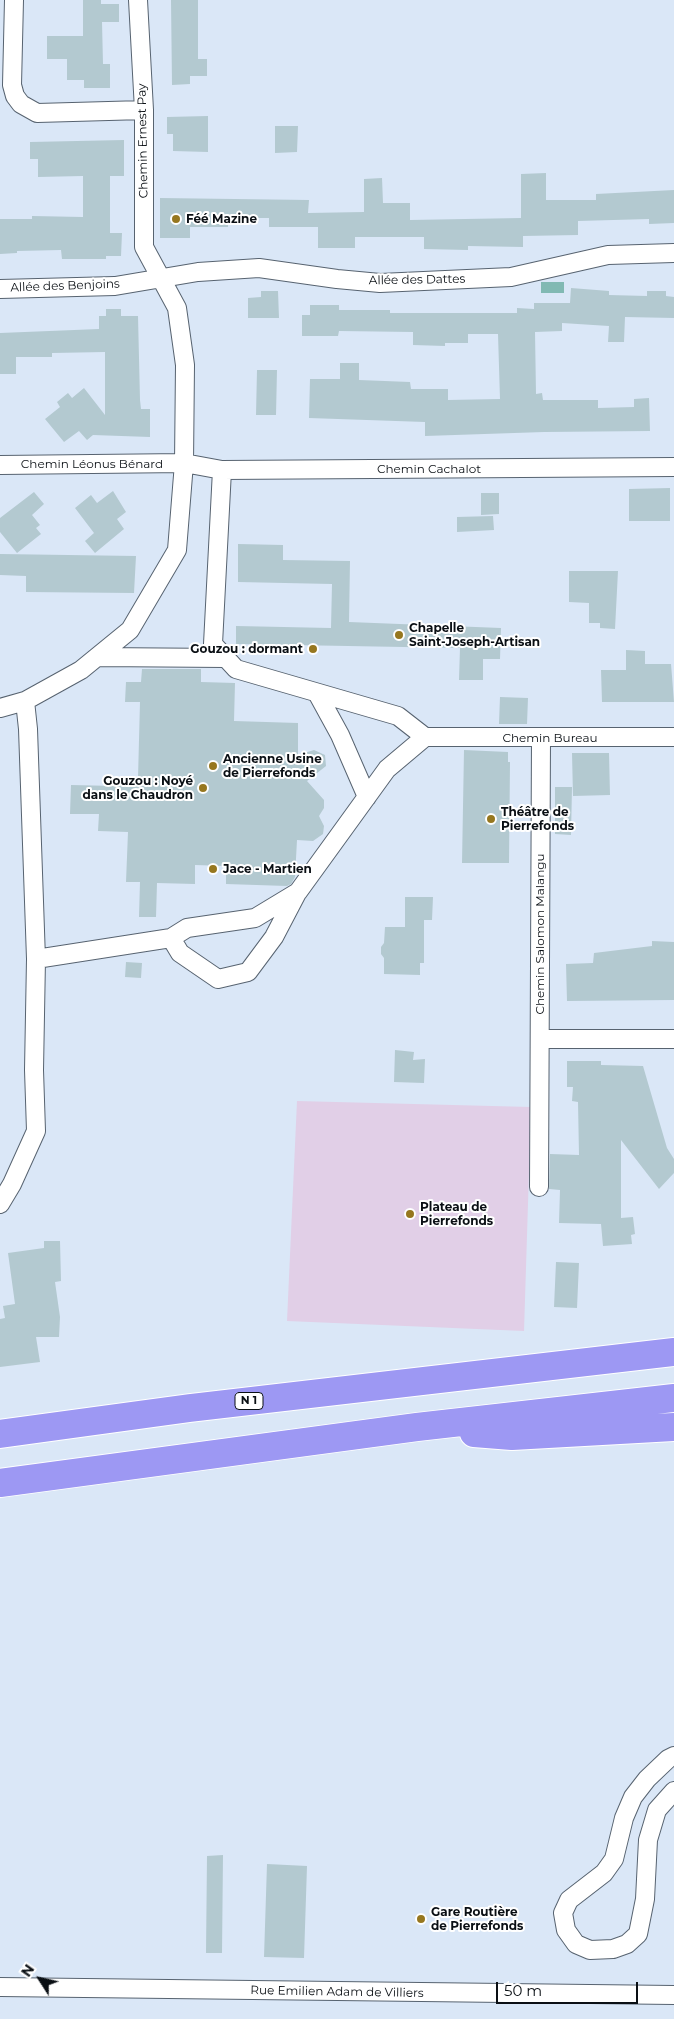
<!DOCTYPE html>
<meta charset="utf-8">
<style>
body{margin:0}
#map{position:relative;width:674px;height:2019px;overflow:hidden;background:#dae7f7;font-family:Montserrat,sans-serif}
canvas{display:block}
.north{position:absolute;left:15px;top:1954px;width:50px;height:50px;-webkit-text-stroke:4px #fff;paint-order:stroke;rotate:305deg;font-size:14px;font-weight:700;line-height:20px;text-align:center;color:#0a0f14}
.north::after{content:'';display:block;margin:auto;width:18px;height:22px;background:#0a0f14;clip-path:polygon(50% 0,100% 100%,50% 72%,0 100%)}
.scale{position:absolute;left:496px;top:1982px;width:142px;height:22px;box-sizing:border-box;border:2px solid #0a0f14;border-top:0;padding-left:6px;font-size:15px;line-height:18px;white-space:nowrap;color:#0a0f14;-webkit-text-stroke:4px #fff;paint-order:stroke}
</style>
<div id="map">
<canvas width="674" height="2019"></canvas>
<div class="north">N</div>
<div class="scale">50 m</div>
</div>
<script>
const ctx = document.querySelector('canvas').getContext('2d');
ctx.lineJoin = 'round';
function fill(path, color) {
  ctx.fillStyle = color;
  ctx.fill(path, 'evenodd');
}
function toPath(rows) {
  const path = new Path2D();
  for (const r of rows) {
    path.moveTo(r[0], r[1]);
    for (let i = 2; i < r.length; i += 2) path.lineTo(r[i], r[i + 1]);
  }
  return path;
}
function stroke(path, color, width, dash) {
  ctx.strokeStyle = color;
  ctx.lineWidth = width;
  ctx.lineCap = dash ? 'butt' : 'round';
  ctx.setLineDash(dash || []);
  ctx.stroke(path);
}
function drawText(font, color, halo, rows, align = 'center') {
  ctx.font = font + ' Montserrat,sans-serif';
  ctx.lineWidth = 4;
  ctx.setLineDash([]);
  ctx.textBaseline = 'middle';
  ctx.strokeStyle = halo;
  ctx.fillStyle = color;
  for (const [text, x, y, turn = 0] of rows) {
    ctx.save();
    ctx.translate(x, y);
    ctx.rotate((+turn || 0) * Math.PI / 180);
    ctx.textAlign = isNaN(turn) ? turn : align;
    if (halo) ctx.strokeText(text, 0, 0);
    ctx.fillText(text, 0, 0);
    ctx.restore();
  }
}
const green = toPath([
 [297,1101,531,1107,524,1331,287,1321]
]);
const water = toPath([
 [541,282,564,282,564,293,541,293]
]);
const building = toPath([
 [83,0,101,0,101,4,119,4,119,22,102,22,103,64,110,64,110,88,84,88,84,80,67,80,67,59,47,59,47,36,83,36],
 [171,0,198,0,198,59,207,59,207,76,190,76,190,84,172,85],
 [208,116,208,152,173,151,173,134,167,134,167,117],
 [275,126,298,126,297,152,275,153],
 [124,140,124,176,110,176,110,233,122,233,121,256,106,256,106,259,62,259,61,250,17,251,17,253,0,254,0,219,32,219,32,216,83,217,83,176,38,177,38,159,30,159,30,142],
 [546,173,546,200,596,200,596,194,674,190,674,223,649,224,649,219,578,221,578,235,523,236,523,247,468,246,468,250,424,249,424,237,355,237,355,248,318,248,318,227,269,227,269,218,235,218,235,222,228,222,228,227,190,227,190,238,160,238,160,198,309,200,308,213,364,212,364,179,382,178,383,203,410,203,410,220,521,218,521,174],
 [571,288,609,291,609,295,647,296,647,291,666,291,666,296,674,297,674,318,625,317,624,342,608,342,609,326,562,323,562,331,535,332,536,394,542,393,543,400,598,400,598,408,634,407,634,399,649,398,650,431,544,432,425,436,425,422,309,418,310,379,340,379,340,363,359,363,359,380,410,382,411,389,448,389,448,400,500,399,498,334,468,334,468,343,445,343,445,346,413,345,413,332,339,331,338,336,302,336,302,315,310,315,310,305,339,305,339,310,390,310,390,313,517,313,517,308,534,309,534,303,570,303],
 [261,291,278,291,279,318,248,318,248,298,261,297],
 [106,309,121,309,121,316,138,316,140,400,141,409,150,409,150,437,93,435,87,440,79,431,64,442,45,419,60,407,57,402,68,393,72,398,84,388,105,415,105,352,52,353,52,357,16,357,16,374,0,374,0,333,99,329,99,316,106,316],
 [257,370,277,370,276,415,256,415],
 [670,488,670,521,629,521,629,489],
 [113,491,126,512,117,519,124,529,95,553,85,541,94,533,75,508,91,495,97,503],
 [34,492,44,504,32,515,40,525,36,528,41,534,17,553,0,532,0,518],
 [481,493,499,493,499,514,481,515],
 [493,516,494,530,457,532,457,517],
 [238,544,283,545,283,560,350,561,349,622,501,628,500,659,483,659,483,680,459,680,460,648,236,644,236,626,331,628,332,584,238,582],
 [0,554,136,556,134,593,26,592,26,576,0,575],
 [569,571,618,571,615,629,600,628,600,623,589,623,589,603,569,602],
 [626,650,645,651,645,664,671,664,674,702,602,702,601,670,626,670],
 [142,669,201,669,201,682,235,683,234,721,298,723,298,755,314,750,325,755,326,766,307,781,324,800,324,808,319,816,324,826,323,834,313,841,297,840,295,877,291,884,287,886,226,884,226,866,195,865,195,884,157,883,156,917,139,917,140,882,126,882,128,832,98,831,99,814,70,814,71,785,115,786,116,777,138,778,140,702,125,702,126,682,141,682],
 [500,697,528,698,527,724,499,724],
 [464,750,508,752,508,762,510,762,509,863,462,863],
 [572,753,609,753,610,795,573,796],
 [555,787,572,787,571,835,555,834],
 [405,897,433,897,432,920,424,920,424,963,420,963,420,975,384,974,384,958,381,954,381,947,384,943,385,927,405,927],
 [652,941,674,942,674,1000,567,1001,566,964,593,963,594,953,652,946],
 [126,962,142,963,141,978,125,977],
 [395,1050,414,1052,413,1060,425,1059,424,1083,394,1082],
 [567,1061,601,1061,601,1065,643,1066,667,1148,674,1159,674,1173,659,1189,621,1140,621,1218,633,1217,635,1234,631,1235,632,1244,603,1246,601,1224,559,1223,560,1190,549,1189,550,1154,579,1155,578,1102,572,1101,573,1087,567,1087],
 [44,1241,60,1241,61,1281,55,1282,60,1317,59,1337,36,1337,40,1362,0,1367,0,1319,5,1318,3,1306,15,1304,8,1253,44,1248],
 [556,1262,579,1263,577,1308,554,1307],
 [223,1855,222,1953,206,1953,207,1856],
 [267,1864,307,1866,304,1958,264,1957]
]);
const street = toPath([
 [14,0,12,85,15,96,21,104,37,113,144,110],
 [0,289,115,286,198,272,259,268,337,279,380,283,511,277,608,255,674,253],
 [0,465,184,463,222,470,674,467],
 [222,470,213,644,236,669,398,716,425,737],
 [97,657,226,658],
 [317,693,340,735,367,797],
 [0,708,25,701,81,670,130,630,177,550,184,463,185,365,177,308,144,247,144,110,138,0],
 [425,737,674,737],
 [171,938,180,953,218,979,248,972,274,937,297,893],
 [36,959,171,938,187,928,255,918,298,892,387,769,425,737],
 [540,1039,674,1039],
 [539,1187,541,738],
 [0,1204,12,1184,36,1131,34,1070,36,959,28,729,25,701],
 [674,1756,668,1759,647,1779,633,1797,624,1818,614,1859,604,1873,569,1900,563,1913,566,1930,576,1944,590,1950,613,1949,627,1944,638,1934,645,1899,648,1840,657,1810,674,1791],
 [0,1987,674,1995]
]);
const highway = toPath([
 [474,1433,512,1436,674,1427],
 [0,1434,190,1408,674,1352],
 [0,1483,417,1427,674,1398]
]);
const markers = [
 [176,219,5,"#96771f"],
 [399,635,5,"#96771f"],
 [313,649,5,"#96771f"],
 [213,766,5,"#96771f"],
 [203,788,5,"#96771f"],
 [491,819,5,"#96771f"],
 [213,869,5,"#96771f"],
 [410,1214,5,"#96771f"],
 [421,1919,5,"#96771f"]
];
const shields = [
 [249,1401,28]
];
const shieldNames = [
 ["N 1",249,1401]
];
const streetNames = [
 ["Chemin Ernest Pay",143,141,-91],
 ["Allée des Dattes",417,280,-1],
 ["Allée des Benjoins",65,286,-2],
 ["Chemin Léonus Bénard",92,464],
 ["Chemin Cachalot",429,469],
 ["Chemin Bureau",550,738],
 ["Chemin Salomon Malangu",540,934,-90],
 ["Rue Emilien Adam de Villiers",337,1992,1]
];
const poiNames = [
 ["Féé Mazine",186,219],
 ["Chapelle",409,628],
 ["Saint-Joseph-Artisan",409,642],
 ["Gouzou : dormant",303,649,"right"],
 ["Ancienne Usine",223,759],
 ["de Pierrefonds",223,773],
 ["Gouzou : Noyé",193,781,"right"],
 ["dans le Chaudron",193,795,"right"],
 ["Théâtre de",501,812],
 ["Pierrefonds",501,826],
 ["Jace - Martien",223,869],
 ["Plateau de",420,1207],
 ["Pierrefonds",420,1221],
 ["Gare Routière",431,1912],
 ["de Pierrefonds",431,1926]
];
fill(green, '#e1cfe7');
fill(water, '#81b9b3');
fill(building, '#b3c9d0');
stroke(street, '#576370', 20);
stroke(highway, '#fff', 30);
stroke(street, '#fff', 18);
stroke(highway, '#9d98f3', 28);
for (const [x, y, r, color] of markers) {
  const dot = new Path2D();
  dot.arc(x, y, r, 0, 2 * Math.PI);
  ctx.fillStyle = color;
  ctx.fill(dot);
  stroke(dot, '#fff', 2);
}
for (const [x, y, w] of shields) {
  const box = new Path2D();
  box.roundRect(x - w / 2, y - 8.5, w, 17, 4);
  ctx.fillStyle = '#fff';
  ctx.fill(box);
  stroke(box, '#0a0f14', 1);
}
drawText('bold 11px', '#0a0f14', null, shieldNames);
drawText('12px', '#0a0f14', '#fff', streetNames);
drawText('bold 12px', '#0a0f14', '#fff', poiNames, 'left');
</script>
